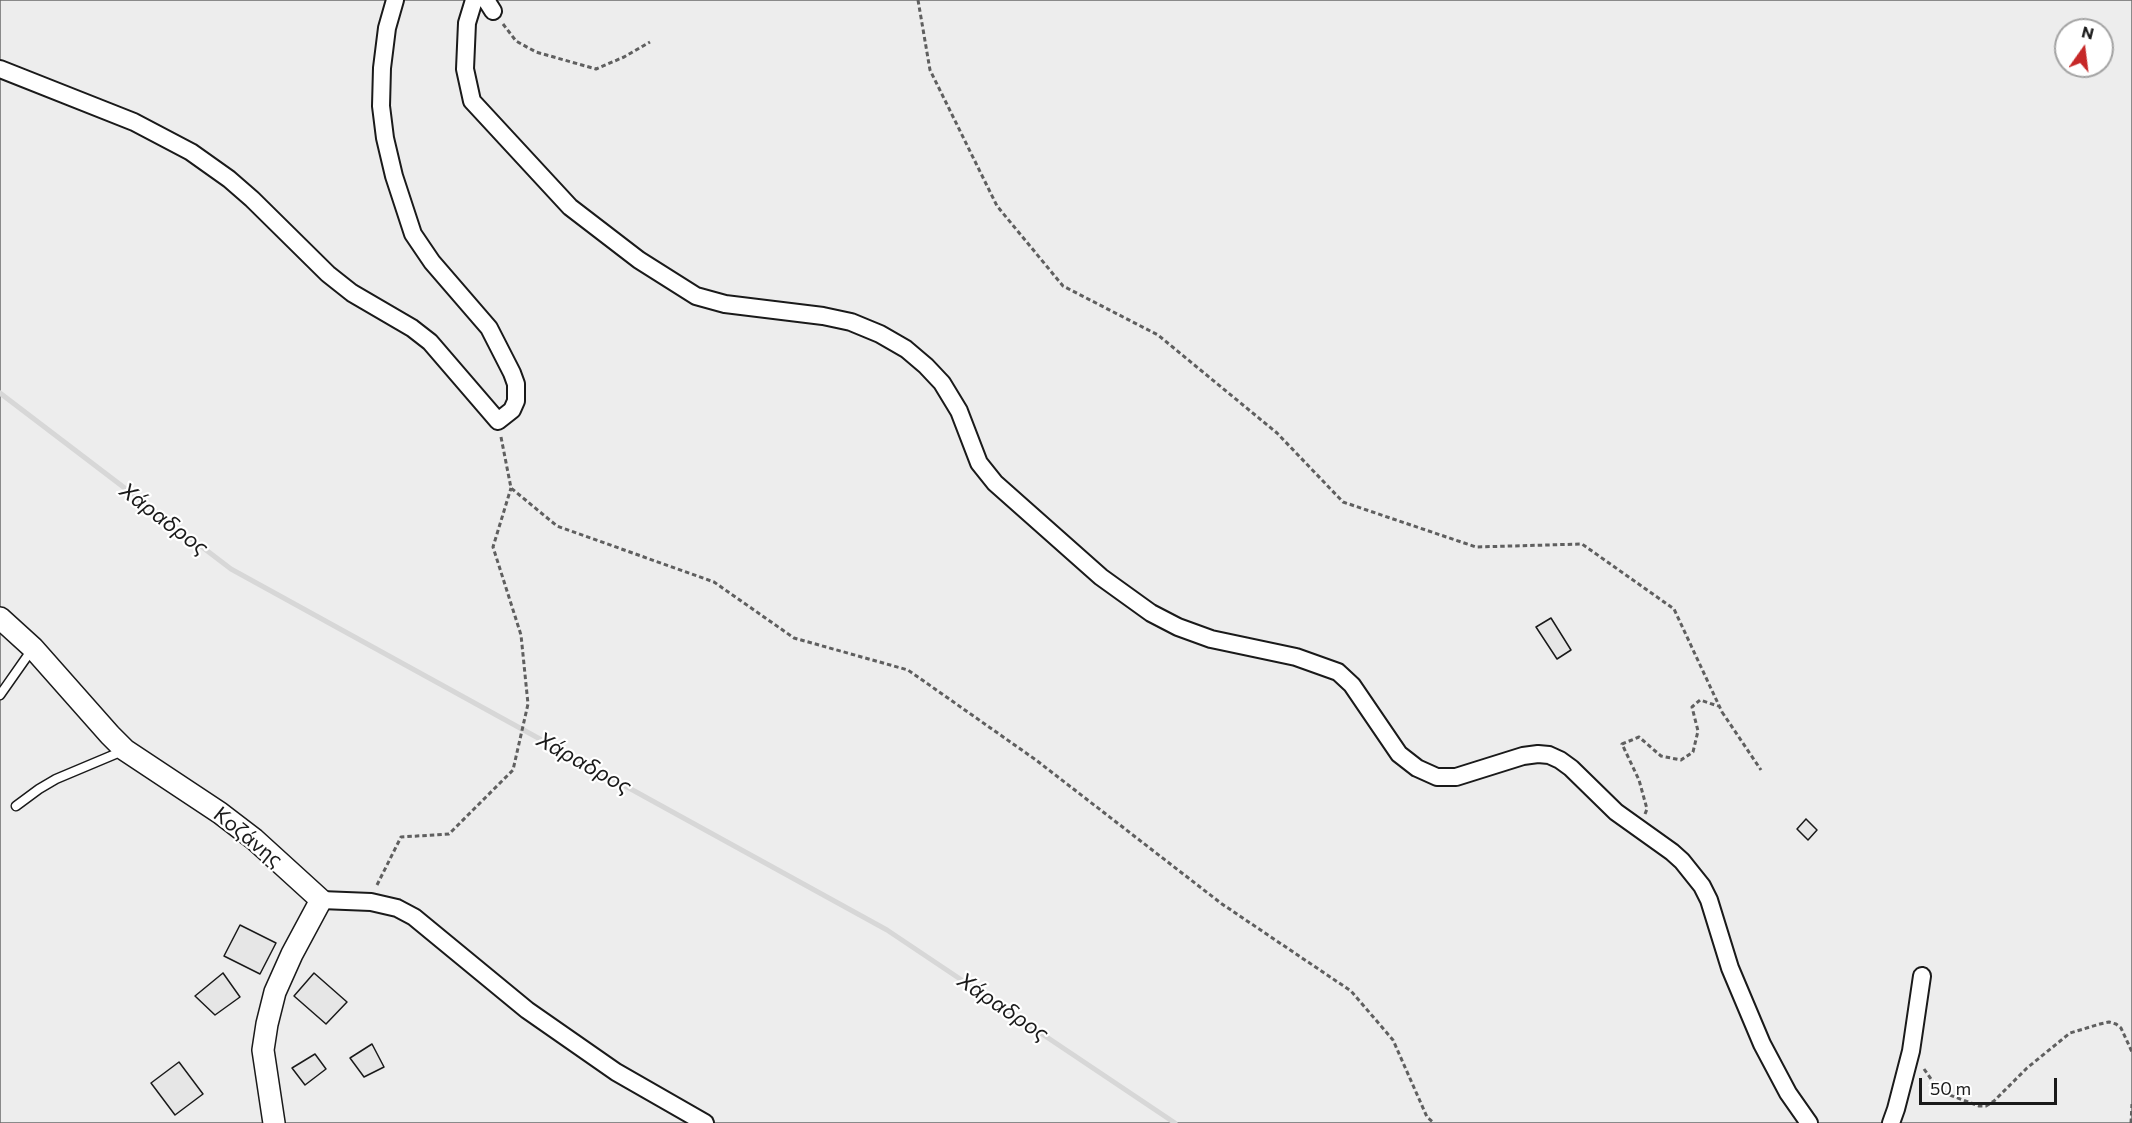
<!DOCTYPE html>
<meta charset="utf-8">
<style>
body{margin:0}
#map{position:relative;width:2132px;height:1123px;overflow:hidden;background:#fff;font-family:Commissioner,sans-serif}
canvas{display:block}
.north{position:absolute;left:2054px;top:18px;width:60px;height:60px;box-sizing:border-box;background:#fff;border:2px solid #a3a3a3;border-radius:50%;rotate:14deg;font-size:16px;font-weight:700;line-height:24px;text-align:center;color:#1a1a1a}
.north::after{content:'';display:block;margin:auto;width:21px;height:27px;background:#c62828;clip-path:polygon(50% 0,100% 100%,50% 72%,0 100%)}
.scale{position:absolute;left:1919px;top:1078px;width:138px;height:27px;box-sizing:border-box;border:3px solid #1a1a1a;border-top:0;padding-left:8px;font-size:18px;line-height:21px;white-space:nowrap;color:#1a1a1a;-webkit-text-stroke:4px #fff;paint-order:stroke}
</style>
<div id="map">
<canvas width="2132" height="1123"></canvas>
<div class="north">N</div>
<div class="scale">50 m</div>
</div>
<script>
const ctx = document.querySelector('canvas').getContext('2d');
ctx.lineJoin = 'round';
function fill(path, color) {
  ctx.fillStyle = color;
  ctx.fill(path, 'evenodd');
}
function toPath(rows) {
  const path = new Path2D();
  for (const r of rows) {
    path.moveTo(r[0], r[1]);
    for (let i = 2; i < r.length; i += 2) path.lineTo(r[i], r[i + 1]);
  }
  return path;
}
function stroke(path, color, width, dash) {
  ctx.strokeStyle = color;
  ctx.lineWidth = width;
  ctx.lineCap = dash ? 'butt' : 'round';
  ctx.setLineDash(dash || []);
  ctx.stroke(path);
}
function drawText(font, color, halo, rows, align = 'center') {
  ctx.font = font + ' Commissioner,sans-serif';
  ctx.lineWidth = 4.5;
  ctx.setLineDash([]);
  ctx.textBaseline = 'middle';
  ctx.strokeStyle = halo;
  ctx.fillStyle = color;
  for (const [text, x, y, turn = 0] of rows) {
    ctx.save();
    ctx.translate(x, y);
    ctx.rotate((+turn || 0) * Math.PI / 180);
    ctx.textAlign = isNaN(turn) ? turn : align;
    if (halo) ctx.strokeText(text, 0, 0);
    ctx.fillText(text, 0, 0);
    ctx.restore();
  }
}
const green = toPath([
 [0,0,2132,0,2132,1123,0,1123,0,0],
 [2066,30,2102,30,2102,66,2066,66,2066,30]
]);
const stream = toPath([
 [0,393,231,569,887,930,1175,1123]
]);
const building = toPath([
 [1551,618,1571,650,1557,659,1536,627,1551,618],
 [1806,819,1817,830,1808,840,1797,829,1806,819],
 [240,925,276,943,260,974,224,956,240,925],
 [223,973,240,997,215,1015,195,996,223,973],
 [314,973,347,1002,326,1024,294,996,314,973],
 [372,1044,384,1067,364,1077,350,1058,372,1044],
 [315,1054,326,1069,305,1085,292,1068,315,1054],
 [179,1062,203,1094,175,1115,151,1083,179,1062]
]);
const path = toPath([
 [918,0,930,70,997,206,1063,286,1158,335,1277,433,1343,502,1476,547,1582,544,1674,609,1722,712],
 [503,24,516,41,536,52,596,69,624,57,650,42],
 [501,437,511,488,557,526,714,582,794,638,908,670,1036,760,1222,904,1351,991,1393,1040,1427,1117,1434,1123],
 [1722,712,1761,770],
 [1645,814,1647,809,1639,780,1622,744,1639,737,1661,756,1681,760,1693,752,1698,731,1692,707,1700,700,1718,706],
 [377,885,401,837,449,834,513,770,528,704,521,635,493,547,511,488],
 [1924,1069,1936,1086,1947,1094,1979,1106,1986,1106,1994,1101,2027,1068,2070,1033,2100,1024,2109,1022,2116,1024,2121,1028,2132,1052],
 [2131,1123,2132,1104]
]);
const service = toPath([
 [0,695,33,648],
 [16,806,39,789,56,779,125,750]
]);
const minor = toPath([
 [474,0,467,23,465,69,472,101,570,207,639,260,696,296,725,304,823,316,851,322,880,334,906,349,926,366,942,383,959,411,979,463,995,483,1101,577,1151,613,1178,627,1211,639,1296,657,1338,672,1352,685,1399,754,1417,768,1437,777,1456,777,1523,756,1538,754,1549,755,1560,760,1571,768,1616,812,1672,852,1682,861,1702,886,1709,900,1730,968,1762,1044,1788,1093,1809,1123],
 [486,0,493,11],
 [0,69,134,122,191,152,229,179,252,199,328,274,352,293,412,328,430,342,498,421,512,410,516,401,516,384,512,373,489,328,432,262,413,234,394,176,385,138,381,106,382,68,387,28,395,0],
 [321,900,371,902,397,908,414,917,527,1010,616,1072,705,1123],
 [1891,1123,1896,1109,1911,1051,1922,976]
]);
const tertiary = toPath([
 [0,618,33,648,110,735,125,750,220,813,254,839,321,900,292,954,275,992,267,1024,263,1050,274,1123]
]);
const streetNames = [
 ["Κοζάνης",248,837,39]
];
const waterNames = [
 ["Χάραδρος",164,519,37],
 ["Χάραδρος",584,763,29],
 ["Χάραδρος",1003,1007,34]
];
fill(green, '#ededed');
stroke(green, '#6a6a6a', 1.5);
stroke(stream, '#d7d7d7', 5);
fill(building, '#e6e6e6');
stroke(building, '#1a1a1a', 1.5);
stroke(service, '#1a1a1a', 11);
stroke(minor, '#1a1a1a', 20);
stroke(tertiary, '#1a1a1a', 24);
stroke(path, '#5f5f5f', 3, [4.5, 3]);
stroke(service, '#fff', 8);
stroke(minor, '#fff', 16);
stroke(tertiary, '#fff', 21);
drawText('21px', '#1a1a1a', '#fff', streetNames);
drawText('italic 22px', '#1a1a1a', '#fff', waterNames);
</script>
